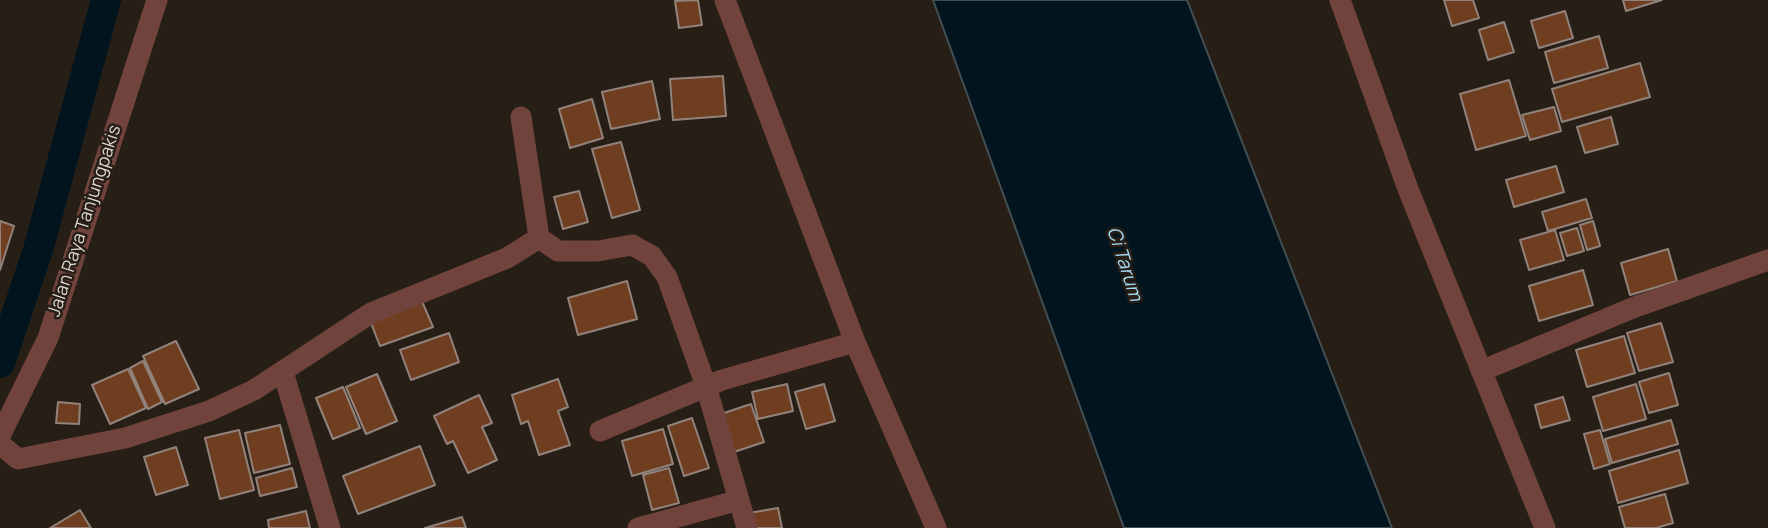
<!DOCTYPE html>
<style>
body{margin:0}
canvas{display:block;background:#271e16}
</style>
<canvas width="1768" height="528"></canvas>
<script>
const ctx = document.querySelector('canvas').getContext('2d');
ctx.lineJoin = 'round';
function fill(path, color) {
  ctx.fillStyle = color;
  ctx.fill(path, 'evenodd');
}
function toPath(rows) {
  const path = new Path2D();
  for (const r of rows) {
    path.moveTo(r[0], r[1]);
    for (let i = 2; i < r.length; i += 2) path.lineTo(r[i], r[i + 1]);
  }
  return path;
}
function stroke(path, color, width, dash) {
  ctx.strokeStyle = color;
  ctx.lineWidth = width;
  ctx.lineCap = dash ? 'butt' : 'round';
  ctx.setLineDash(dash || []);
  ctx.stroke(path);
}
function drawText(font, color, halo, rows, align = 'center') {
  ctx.font = font + ' Manrope,sans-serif';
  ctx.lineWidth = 5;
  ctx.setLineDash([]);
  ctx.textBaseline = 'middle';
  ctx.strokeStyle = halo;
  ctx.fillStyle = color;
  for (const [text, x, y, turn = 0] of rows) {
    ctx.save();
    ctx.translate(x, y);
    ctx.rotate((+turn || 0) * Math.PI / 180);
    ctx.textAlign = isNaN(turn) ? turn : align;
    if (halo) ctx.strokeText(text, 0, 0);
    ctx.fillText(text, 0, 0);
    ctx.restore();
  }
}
const water = toPath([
 [933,0,1187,0,1392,528,1124,528,933,0]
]);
const canal = toPath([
 [0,363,38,250,106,0]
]);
const building = toPath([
 [698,0,702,25,679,28,675,1,698,0],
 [1444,0,1473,0,1479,18,1452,26,1444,0],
 [1623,0,1662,0,1626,11,1623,0],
 [1565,11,1573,38,1539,48,1531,21,1565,11],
 [1504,22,1514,52,1488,60,1479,30,1504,22],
 [1599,36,1608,68,1554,83,1545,52,1599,36],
 [1640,63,1650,97,1562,122,1552,89,1640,63],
 [723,76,726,116,673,120,670,79,723,76],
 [1509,80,1526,136,1476,150,1460,94,1509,80],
 [652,81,660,119,611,129,602,92,652,81],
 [592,99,603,138,570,148,559,109,592,99],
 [1554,107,1561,131,1530,140,1522,115,1554,107],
 [1611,117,1618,144,1585,153,1577,127,1611,117],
 [621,142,640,210,612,218,592,149,621,142],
 [1556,166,1564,192,1514,207,1506,180,1556,166],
 [579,191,588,222,563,229,554,197,579,191],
 [1586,199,1592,218,1548,231,1542,212,1586,199],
 [0,221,14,226,0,270,0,221],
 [1593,221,1600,246,1587,250,1580,225,1593,221],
 [1577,228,1584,251,1567,256,1560,233,1577,228],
 [1555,230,1564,260,1529,270,1520,240,1555,230],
 [1668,249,1677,281,1630,295,1621,263,1668,249],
 [1583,270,1593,305,1539,321,1529,286,1583,270],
 [627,281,637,319,578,335,568,298,627,281],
 [421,299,433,327,380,346,369,318,421,299],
 [1661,323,1673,362,1639,371,1627,333,1661,323],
 [449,333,459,362,411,380,400,350,449,333],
 [1624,336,1635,373,1587,387,1576,350,1624,336],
 [176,341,199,389,165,404,143,356,176,341],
 [143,361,162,402,148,409,130,368,143,361],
 [128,369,146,408,110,424,92,385,128,369],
 [1669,373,1678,405,1649,413,1639,382,1669,373],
 [377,374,397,421,366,434,346,387,377,374],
 [558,379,568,407,558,411,570,445,539,455,528,421,521,424,512,395,558,379],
 [787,384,793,411,758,419,752,392,787,384],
 [824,384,835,421,806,429,795,392,824,384],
 [1636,384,1646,419,1603,431,1593,397,1636,384],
 [343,387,360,428,333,439,316,398,343,387],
 [479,395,492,423,482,427,497,460,468,473,453,441,447,444,434,416,479,395],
 [1563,397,1570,420,1541,428,1535,405,1563,397],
 [58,402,80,404,79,424,56,423,58,402],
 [751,404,764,442,728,454,715,416,751,404],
 [692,418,709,468,684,476,668,426,692,418],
 [1671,420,1678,444,1612,463,1605,439,1671,420],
 [280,425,290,464,254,473,245,433,280,425],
 [663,429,673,464,632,476,622,441,663,429],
 [239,430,254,490,220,499,205,438,239,430],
 [1600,430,1610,464,1594,469,1584,434,1600,430],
 [420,446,435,485,358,514,343,476,420,446],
 [176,447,188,485,156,495,144,457,176,447],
 [1679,450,1688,483,1618,503,1609,471,1679,450],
 [292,468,297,487,260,496,256,478,292,468],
 [669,468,679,503,652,510,643,475,669,468],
 [1665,494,1673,523,1656,528,1625,528,1619,507,1665,494],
 [778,508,782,528,751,528,749,513,778,508],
 [80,510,91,528,50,528,80,510],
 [306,511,310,528,269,528,268,520,306,511],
 [462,517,466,528,425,528,462,517]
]);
const minor = toPath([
 [725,0,855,342,936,528],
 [1340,0,1408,189,1545,528],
 [539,238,558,251,598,251,632,245,652,256,667,277,706,386,747,528],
 [1481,371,1635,307,1768,260],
 [283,372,330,528],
 [600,431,722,380,855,342],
 [0,436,48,338,157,0],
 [0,444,18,459,125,438,209,411,254,390,371,313,507,258,539,238,521,117],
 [638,528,739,500]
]);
const streetNames = [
 ["Jalan Raya Tanjungpakis",85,221,-72]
];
const waterNames = [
 ["Ci Tarum",1124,264,72]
];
fill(water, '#02151e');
stroke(water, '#434f53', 2);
stroke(canal, '#02151e', 30);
fill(building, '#6f3d20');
stroke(building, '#91837b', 2);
stroke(minor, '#70443c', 21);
drawText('18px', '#dcd6d0', '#271e16', streetNames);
drawText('italic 19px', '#a4daf5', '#271e16', waterNames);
</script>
